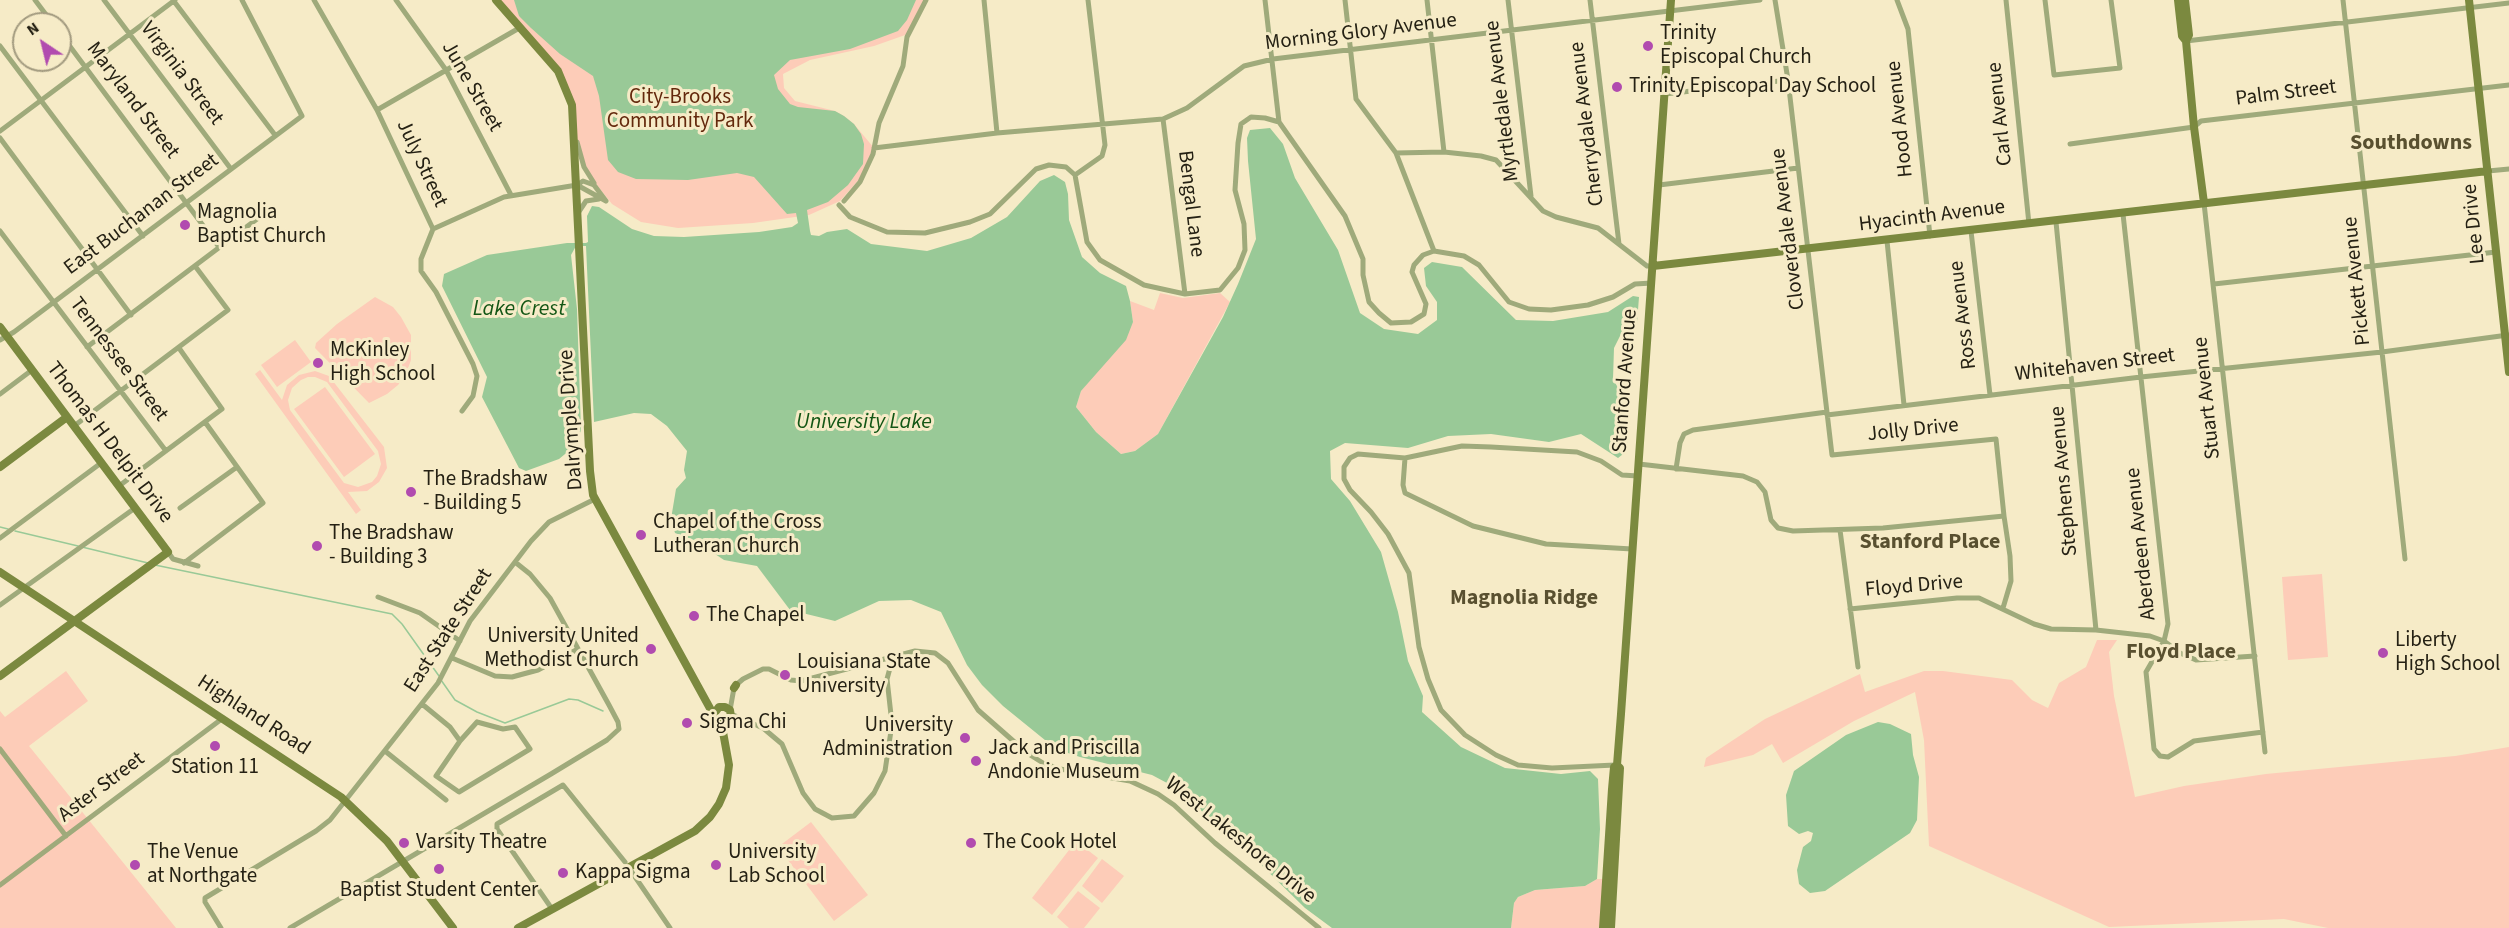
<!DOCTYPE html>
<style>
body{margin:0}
#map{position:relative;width:2509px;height:928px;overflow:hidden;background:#f6ebc7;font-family:"Source Sans 3",sans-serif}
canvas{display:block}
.north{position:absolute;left:12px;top:12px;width:60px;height:60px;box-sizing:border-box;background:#f6ebc7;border:2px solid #a29a7f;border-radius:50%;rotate:325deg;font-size:16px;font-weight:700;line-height:24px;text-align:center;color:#252114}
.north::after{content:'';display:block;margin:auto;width:21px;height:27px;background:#b14baf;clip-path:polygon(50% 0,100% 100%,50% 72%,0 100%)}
</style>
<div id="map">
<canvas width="2509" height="928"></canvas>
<div class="north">N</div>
</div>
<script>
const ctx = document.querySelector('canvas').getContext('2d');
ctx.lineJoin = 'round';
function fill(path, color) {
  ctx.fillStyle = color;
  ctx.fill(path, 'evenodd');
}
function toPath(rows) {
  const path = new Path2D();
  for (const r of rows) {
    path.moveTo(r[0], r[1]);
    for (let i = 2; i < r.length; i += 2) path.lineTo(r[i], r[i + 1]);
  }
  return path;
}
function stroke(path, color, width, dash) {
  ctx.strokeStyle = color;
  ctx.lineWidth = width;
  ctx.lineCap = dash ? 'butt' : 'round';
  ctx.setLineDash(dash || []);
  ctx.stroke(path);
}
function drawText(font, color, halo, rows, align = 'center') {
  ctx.font = font + ' "Source Sans 3",sans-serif';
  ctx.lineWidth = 6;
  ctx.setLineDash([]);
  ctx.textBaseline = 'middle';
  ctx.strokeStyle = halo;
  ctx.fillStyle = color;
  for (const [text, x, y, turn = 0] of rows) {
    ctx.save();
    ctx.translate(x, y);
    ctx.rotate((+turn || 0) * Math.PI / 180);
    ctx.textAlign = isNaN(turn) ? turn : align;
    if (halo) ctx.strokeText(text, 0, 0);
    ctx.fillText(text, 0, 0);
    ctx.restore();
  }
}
const green = toPath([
 [497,0,925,0,908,34,874,46,810,60,783,74,784,88,795,101,835,111,844,116,854,124,874,148,863,175,840,201,809,215,753,223,678,228,641,222,612,204,588,174,575,138,563,81],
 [1160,293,1183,298,1220,293,1230,302,1158,434,1135,451,1121,454,1096,432,1076,407,1081,391,1133,322,1130,301,1154,310],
 [375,297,393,307,401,317,411,335,411,360,406,374,398,385,387,394,369,403,315,348,316,343,337,324],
 [295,340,311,362,277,387,261,365],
 [260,370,282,400,287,385,299,375,315,371,329,376,384,447,387,468,379,482,367,491,348,492,361,510,356,514,255,374],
 [308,377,315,377,327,382,378,451,381,464,377,476,372,482,358,487,344,483,290,410,288,400,292,388,301,380],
 [325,387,375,454,344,477,294,409],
 [2322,574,2328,657,2288,660,2282,577],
 [2097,640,2117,640,2109,652,2114,696,2135,797,2184,786,2266,774,2455,756,2509,747,2509,928,2328,928,2284,919,2109,927,1929,846,1924,740,1915,692,1854,721,1783,763,1772,744,1753,755,1704,767,1706,758,1765,719,1860,674,1865,692,1924,671,1943,671,2012,680,2032,700,2048,708,2059,683,2086,667],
 [66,671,88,701,29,746,176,928,0,928,0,711,5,717],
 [811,822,868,895,834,921,778,847],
 [1076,841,1098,858,1052,915,1032,898],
 [1102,859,1124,876,1102,903,1082,886],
 [1597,879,1604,879,1601,928,1511,928,1514,903,1518,897,1535,890,1585,886],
 [1078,891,1100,908,1084,928,1069,928,1057,917]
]);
const water = toPath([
 [514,0,916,0,907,20,898,31,850,49,790,60,774,75,778,89,790,104,798,107,835,111,844,116,854,124,861,134,864,144,863,164,848,185,828,202,807,210,810,231,811,235,819,236,827,232,847,229,871,244,927,251,971,238,1007,217,1040,181,1054,175,1065,182,1068,194,1069,220,1082,257,1100,273,1126,286,1130,301,1133,322,1126,340,1081,391,1076,407,1096,432,1121,454,1135,451,1158,434,1223,317,1238,284,1256,239,1248,161,1247,138,1250,130,1270,128,1283,144,1295,178,1338,250,1360,313,1384,329,1418,334,1437,320,1437,302,1426,286,1424,268,1432,262,1462,267,1516,320,1553,321,1608,312,1633,296,1639,297,1637,323,1623,330,1614,348,1613,379,1630,409,1627,451,1618,458,1581,434,1549,442,1491,434,1448,436,1408,448,1345,443,1330,451,1331,479,1350,501,1381,552,1398,612,1408,661,1423,696,1422,712,1461,747,1505,768,1561,774,1590,771,1598,779,1600,829,1597,879,1585,886,1535,890,1518,897,1514,903,1511,928,1332,928,1305,908,1248,852,1223,833,1182,791,1152,775,1080,757,1056,749,1003,706,982,685,967,665,941,612,911,600,879,601,835,621,790,610,757,566,724,560,694,540,675,533,671,519,676,489,686,478,684,470,687,451,667,426,651,414,634,413,594,422,586,246,576,246,571,255,577,309,581,430,576,445,559,459,526,471,519,468,482,397,487,377,442,286,444,274,487,255,567,243,586,243,588,242,587,216,592,206,599,207,632,229,654,236,684,237,759,232,792,227,798,223,796,213,787,214,754,177,737,173,688,180,636,179,618,172,608,160,599,96,593,76,560,54,531,28,519,16],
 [1878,722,1890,724,1911,734,1913,755,1919,777,1917,820,1910,833,1825,891,1810,893,1799,884,1797,870,1803,847,1811,841,1813,833,1808,831,1799,834,1788,826,1786,795,1794,771,1846,735]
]);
const stream = toPath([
 [0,527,8,529],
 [15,531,78,546],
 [82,547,148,563],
 [155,565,392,614,402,624,439,676],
 [441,680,455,700,477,712,505,723,569,699,578,700,603,711]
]);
const street = toPath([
 [35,0,53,24],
 [104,0,231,169],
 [173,0,275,135],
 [314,0,377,110,433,229,421,259,421,271,436,292,473,364,477,376,473,396,462,411],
 [396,0,446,70,511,195],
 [984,0,997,133],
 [1265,0,1279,122],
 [1345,0,1356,99,1396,153,1434,251],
 [1427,0,1444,152],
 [1508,0,1531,196],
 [1590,0,1619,244],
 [1775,0,1788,80,1832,455,1996,439,2004,516,2010,556,2011,581,2003,608],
 [1897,0,1908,29,1930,236],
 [2006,0,2029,224],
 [2045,0,2054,75,2120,68,2111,0],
 [2343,0,2405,559],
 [60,33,219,247],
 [2186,41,2509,3],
 [0,46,143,236],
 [1665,94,1788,80],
 [377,110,521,27],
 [1163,119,1185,294],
 [0,131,175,0],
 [0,138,131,315],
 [577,142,584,167,594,183],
 [2070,144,2194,127,2201,121,2509,85],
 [874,148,997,133,1163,119,1187,108,1244,66,1273,59,1760,0],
 [1396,153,1444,152,1481,156,1496,160,1543,211,1556,217,1598,228,1647,266,1653,266],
 [2488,171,2509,169],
 [1075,175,1102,156,1105,145,1088,0],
 [577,185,606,201],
 [1659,185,1798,168],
 [844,201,860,182,873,154,879,123,903,66,907,37,926,0],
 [2204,203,2265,752],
 [839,205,850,217,887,232,925,233,970,222,990,214,1036,169,1049,165,1066,167,1075,175,1087,242,1100,260,1144,285,1185,294,1220,290,1238,268,1245,250,1244,224,1235,190,1238,143,1241,124,1251,117,1265,118,1279,122,1345,216,1363,259,1363,275,1369,302,1379,313,1391,323,1411,322,1424,314,1426,304,1412,272,1414,265,1423,255,1434,251,1464,256,1479,265,1509,302,1529,309,1551,310,1588,305,1613,297,1635,284,1652,283],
 [578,213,586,201,599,199],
 [2123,214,2168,624,2164,641,2146,672,2154,749,2160,756,2168,757,2194,741,2263,732],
 [2056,222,2096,630],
 [433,229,504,197,577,185,583,181,594,185,606,201],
 [0,231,166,451],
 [1971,231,1990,395],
 [1887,241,1904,405],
 [2214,284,2496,252],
 [0,340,14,332,302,116,242,0],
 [87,347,257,219],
 [0,394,32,370],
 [1827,415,2141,377,2382,352,2508,335],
 [74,426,228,310,195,266],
 [1405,458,1403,485,1405,493,1473,526,1546,544,1632,549],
 [1639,464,1743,476,1757,482,1765,492,1771,520,1778,528,1793,531,1883,528,2004,516],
 [1676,469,1680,443,1684,434,1693,430,1827,412],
 [119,486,222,409,179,348],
 [180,508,237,467],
 [1840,530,1858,667],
 [0,538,101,463],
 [168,552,173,559,198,566],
 [184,563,263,503,205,422],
 [378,597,420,613,460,641],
 [0,605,135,508],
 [1850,609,1957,598,1979,598,2034,624,2051,629,2096,630,2150,636,2164,641,2180,653,2196,660,2255,656],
 [452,658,495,676,512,677,538,670,578,649],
 [736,685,743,679,763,669,769,669,791,680,801,681,915,651,935,653,948,663,978,710,1027,753,1043,763,1060,769,1130,781,1158,794,1174,805,1215,843,1319,928],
 [422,704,450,727,460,741],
 [730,710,734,688],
 [731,714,763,728,782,744,803,793,815,809,832,818,854,816,874,793,885,771,892,724,887,679,893,657],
 [477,722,503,729,515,727,530,749,459,792,436,776,460,741,477,722],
 [0,749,66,836],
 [385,751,446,800],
 [1615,765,1552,768,1518,765,1496,755,1465,735,1441,710,1428,679,1419,647,1409,573,1388,534,1371,512,1350,490,1344,479,1344,467,1350,458,1358,454,1405,458,1462,446,1491,447,1577,452,1601,461,1622,475,1638,476],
 [629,868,670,928],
 [0,885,223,718],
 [552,909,497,829,497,824,563,785,625,862],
 [221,928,205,902,205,898,316,831,330,820,438,683,470,621,531,541,549,522,595,499],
 [290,928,551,774,607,740,619,729,618,722,609,705,550,598,530,574,515,562]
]);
const secondary = toPath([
 [496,0,558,71,572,105,590,471,593,495,723,732,729,765,726,788,719,804,710,817,695,831,518,928],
 [2178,0,2182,36,2186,41],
 [2185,0,2189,35,2186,41,2194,127,2204,203],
 [2469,0,2509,372],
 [1653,266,2488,171],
 [0,327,168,552,0,676],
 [0,467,67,417],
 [0,572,341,797,387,841,453,928],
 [734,688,736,685],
 [713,715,719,707,725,707,730,710,731,717,725,724,723,732],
 [1603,928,1612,789,1614,767,1617,765,1621,714,1671,0],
 [1611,928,1620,768,1617,765]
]);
const markers = [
 [1648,46,6,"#b14baf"],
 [1617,87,6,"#b14baf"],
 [185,225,6,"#b14baf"],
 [318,363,6,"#b14baf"],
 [411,492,6,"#b14baf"],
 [641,535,6,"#b14baf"],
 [317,546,6,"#b14baf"],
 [694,616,6,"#b14baf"],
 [651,649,6,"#b14baf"],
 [2383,653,6,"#b14baf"],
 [785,675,6,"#b14baf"],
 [687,723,6,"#b14baf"],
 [965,738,6,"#b14baf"],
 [215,746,6,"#b14baf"],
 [976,761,6,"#b14baf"],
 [404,843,6,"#b14baf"],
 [971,843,6,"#b14baf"],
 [135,865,6,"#b14baf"],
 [716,865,6,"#b14baf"],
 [439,869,6,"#b14baf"],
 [563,873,6,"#b14baf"]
];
const streetNames = [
 ["Morning Glory Avenue",1361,33,-7],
 ["Virginia Street",181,74,53],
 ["June Street",471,87,60],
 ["Palm Street",2286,94,-7],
 ["Maryland Street",132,101,53],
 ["Myrtledale Avenue",1503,101,-97],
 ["Carl Avenue",2001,114,-96],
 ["Hood Avenue",1901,119,-96],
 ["Cherrydale Avenue",1588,124,-97],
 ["July Street",421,164,65],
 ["Bengal Lane",1190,204,83],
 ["East Buchanan Street",142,215,-37],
 ["Hyacinth Avenue",1932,217,-7],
 ["Lee Drive",2475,224,-96],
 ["Cloverdale Avenue",1789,229,-97],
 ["Pickett Avenue",2358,281,-96],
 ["Ross Avenue",1964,315,-97],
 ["Tennessee Street",118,360,53],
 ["Whitehaven Street",2095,366,-7],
 ["Stanford Avenue",1626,381,-86],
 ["Stuart Avenue",2208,398,-96],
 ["Dalrymple Drive",572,420,-94],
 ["Jolly Drive",1913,431,-6],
 ["Thomas H Delpit Drive",109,443,53],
 ["Stephens Avenue",2065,481,-95],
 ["Aberdeen Avenue",2142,544,-96],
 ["Floyd Drive",1914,587,-5],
 ["East State Street",449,631,-57],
 ["Highland Road",253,716,33],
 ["Aster Street",102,788,-37],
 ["West Lakeshore Drive",1240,841,39]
];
const poiNames = [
 ["Trinity",1660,34],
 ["Episcopal Church",1660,58],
 ["Trinity Episcopal Day School",1629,87],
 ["Magnolia",197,213],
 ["Baptist Church",197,237],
 ["McKinley",330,351],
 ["High School",330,375],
 ["The Bradshaw",423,480],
 ["- Building 5",423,504],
 ["Chapel of the Cross",653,523],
 ["Lutheran Church",653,547],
 ["The Bradshaw",329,534],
 ["- Building 3",329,558],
 ["The Chapel",706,616],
 ["University United",639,637,"right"],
 ["Methodist Church",639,661,"right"],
 ["Liberty",2395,641],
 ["High School",2395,665],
 ["Louisiana State",797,663],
 ["University",797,687],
 ["Sigma Chi",699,723],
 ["University",953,726,"right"],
 ["Administration",953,750,"right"],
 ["Jack and Priscilla",988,749],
 ["Andonie Museum",988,773],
 ["Station 11",215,768,"center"],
 ["Varsity Theatre",416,843],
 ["The Cook Hotel",983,843],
 ["The Venue",147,853],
 ["at Northgate",147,877],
 ["University",728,853],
 ["Lab School",728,877],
 ["Kappa Sigma",575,873],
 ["Baptist Student Center",439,891,"center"]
];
const parkNames = [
 ["City-Brooks",680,98],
 ["Community Park",680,122]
];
const neighbourhoodNames = [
 ["Southdowns",2411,144],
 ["Stanford Place",1930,543],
 ["Magnolia Ridge",1524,599],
 ["Floyd Place",2181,653]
];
const waterNames = [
 ["Lake Crest",519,310],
 ["University Lake",864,423]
];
fill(green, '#fdccb8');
fill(water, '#99c997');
stroke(stream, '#99c997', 1.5);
stroke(street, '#9faa7b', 5);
stroke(secondary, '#7b893f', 8);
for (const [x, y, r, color] of markers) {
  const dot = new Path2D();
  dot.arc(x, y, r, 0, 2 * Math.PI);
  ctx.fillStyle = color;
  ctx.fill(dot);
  stroke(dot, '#f6ebc7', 2);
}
drawText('21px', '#252114', '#f6ebc7', streetNames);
drawText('21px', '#252114', '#f6ebc7', poiNames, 'left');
drawText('21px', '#63280c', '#f6ebc7', parkNames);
drawText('bold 22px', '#595030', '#f6ebc7', neighbourhoodNames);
drawText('italic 22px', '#135615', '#f6ebc7', waterNames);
</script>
